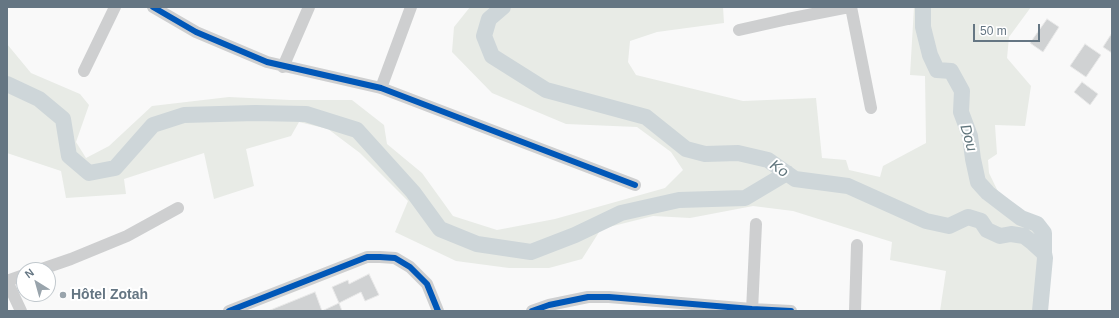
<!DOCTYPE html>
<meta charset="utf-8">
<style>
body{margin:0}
#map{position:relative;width:1119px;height:318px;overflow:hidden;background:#f9f9f9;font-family:Helvetica,sans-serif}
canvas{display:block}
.frame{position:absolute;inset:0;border:8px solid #657683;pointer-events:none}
.north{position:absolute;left:16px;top:262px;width:40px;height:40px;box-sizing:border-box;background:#fff;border:1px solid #c1c8cd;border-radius:50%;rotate:323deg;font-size:11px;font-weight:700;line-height:16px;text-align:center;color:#657683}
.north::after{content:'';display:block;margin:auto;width:14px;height:18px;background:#99a4ac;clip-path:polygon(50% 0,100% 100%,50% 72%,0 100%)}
.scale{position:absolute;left:973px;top:24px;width:67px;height:18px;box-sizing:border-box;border:2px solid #657683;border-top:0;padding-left:5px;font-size:12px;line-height:14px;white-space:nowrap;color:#657683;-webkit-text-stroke:3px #fff;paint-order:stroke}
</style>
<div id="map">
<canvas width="1119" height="318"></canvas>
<div class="frame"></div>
<div class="north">N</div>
<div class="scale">50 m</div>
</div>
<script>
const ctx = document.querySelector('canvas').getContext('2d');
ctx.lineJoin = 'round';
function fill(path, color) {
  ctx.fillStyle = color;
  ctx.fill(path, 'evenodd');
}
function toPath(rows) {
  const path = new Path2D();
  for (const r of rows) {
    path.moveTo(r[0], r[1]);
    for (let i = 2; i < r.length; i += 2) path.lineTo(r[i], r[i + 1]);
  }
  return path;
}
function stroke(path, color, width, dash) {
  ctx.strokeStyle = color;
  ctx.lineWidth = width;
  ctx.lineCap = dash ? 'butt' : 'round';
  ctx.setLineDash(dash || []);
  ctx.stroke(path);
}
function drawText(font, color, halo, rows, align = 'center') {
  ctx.font = font + ' Helvetica,sans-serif';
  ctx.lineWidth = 4;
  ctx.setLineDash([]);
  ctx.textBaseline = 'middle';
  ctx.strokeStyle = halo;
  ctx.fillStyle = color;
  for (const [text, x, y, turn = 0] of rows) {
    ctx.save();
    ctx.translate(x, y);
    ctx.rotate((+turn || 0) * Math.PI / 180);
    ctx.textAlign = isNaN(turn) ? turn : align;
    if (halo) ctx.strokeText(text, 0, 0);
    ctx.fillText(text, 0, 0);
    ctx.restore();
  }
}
const green = toPath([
 [470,7,723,7,724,23,657,32,630,41,628,62,636,75,743,101,816,98,822,158,846,160,849,170,880,177,883,166,926,143,925,76,910,75,914,7,1031,7,1009,37,1007,58,1031,86,1025,126,995,125,997,154,988,160,989,173,1005,206,1021,218,1037,224,1044,233,1044,253,1045,258,1040,311,940,311,946,271,890,260,892,242,793,211,753,206,690,218,653,216,601,229,582,259,549,268,509,268,456,261,395,232,408,201,360,153,328,129,299,122,291,136,246,149,254,186,214,199,204,153,124,179,126,194,66,198,61,171,7,153,7,44,31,73,80,94,89,105,76,142,86,158,109,146,152,106,229,97,290,100,352,100,384,125,387,144,422,173,453,216,497,230,555,219,665,188,683,170,671,152,637,127,566,124,492,93,452,52,454,27]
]);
const river = toPath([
 [503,7,489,19,484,36,492,56,546,90,646,117,686,149,705,154,738,153,768,160,795,179,848,186,926,221,949,226,968,217,981,221,987,230,1000,236,1011,234,1024,236,1033,243,1044,253,1045,258,1040,311],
 [923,7,923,27,930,55,937,70,951,71,962,91,961,112,970,136,973,159,978,182,988,193,1005,206,1021,218,1037,224,1044,233,1044,253],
 [7,84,39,99,63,119,69,156,89,173,115,168,153,125,184,115,255,113,306,114,357,130,413,192,440,229,477,244,531,252,575,235,621,213,679,200,745,198,787,173]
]);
const building = toPath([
 [1047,19,1059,27,1043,52,1030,43,1047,19],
 [1112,33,1112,53,1103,47,1112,33],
 [1085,44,1101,55,1086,77,1070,66,1085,44],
 [1082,82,1098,94,1090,105,1074,92,1082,82],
 [369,274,379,295,365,301,361,292,339,303,332,287,348,280,349,284,369,274],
 [315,292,322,311,339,303,342,311,268,311,315,292]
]);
const minor = toPath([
 [153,7,196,32,267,62,381,88,635,185],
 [851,7,871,108],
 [739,30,788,19,849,7],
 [283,67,309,7],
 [84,71,115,7],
 [381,88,411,7],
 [39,270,71,259,127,236,178,208],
 [21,311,7,281,24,275],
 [229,311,367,257,380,257,395,258,410,267,427,284,438,311],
 [532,311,549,305,588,297,609,297,752,309,791,311],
 [752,311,756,224],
 [855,311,857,245]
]);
const cycleway = toPath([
 [153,7,196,32,267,62,381,88,635,185],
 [229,311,367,257,380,257,395,258,410,267,427,284,438,311],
 [532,311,549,305,588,297,609,297,752,309,791,311]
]);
const markers = [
 [63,295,4,"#99a4ac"]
];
const poiNames = [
 ["Hôtel Zotah",71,295]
];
const waterNames = [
 ["Dou",968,138,74],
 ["Ko",779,169,34]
];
fill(green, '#e8ebe6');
stroke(river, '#ced6d9', 16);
fill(building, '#d0d2d3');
stroke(building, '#e8e8e8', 1);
stroke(minor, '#cecfd0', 12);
stroke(cycleway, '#0057b8', 6);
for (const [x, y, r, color] of markers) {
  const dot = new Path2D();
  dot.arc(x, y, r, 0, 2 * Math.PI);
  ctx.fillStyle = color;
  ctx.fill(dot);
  stroke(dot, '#fff', 1.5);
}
drawText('bold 14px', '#657683', '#fff', poiNames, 'left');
drawText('italic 15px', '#60757c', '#fff', waterNames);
</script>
